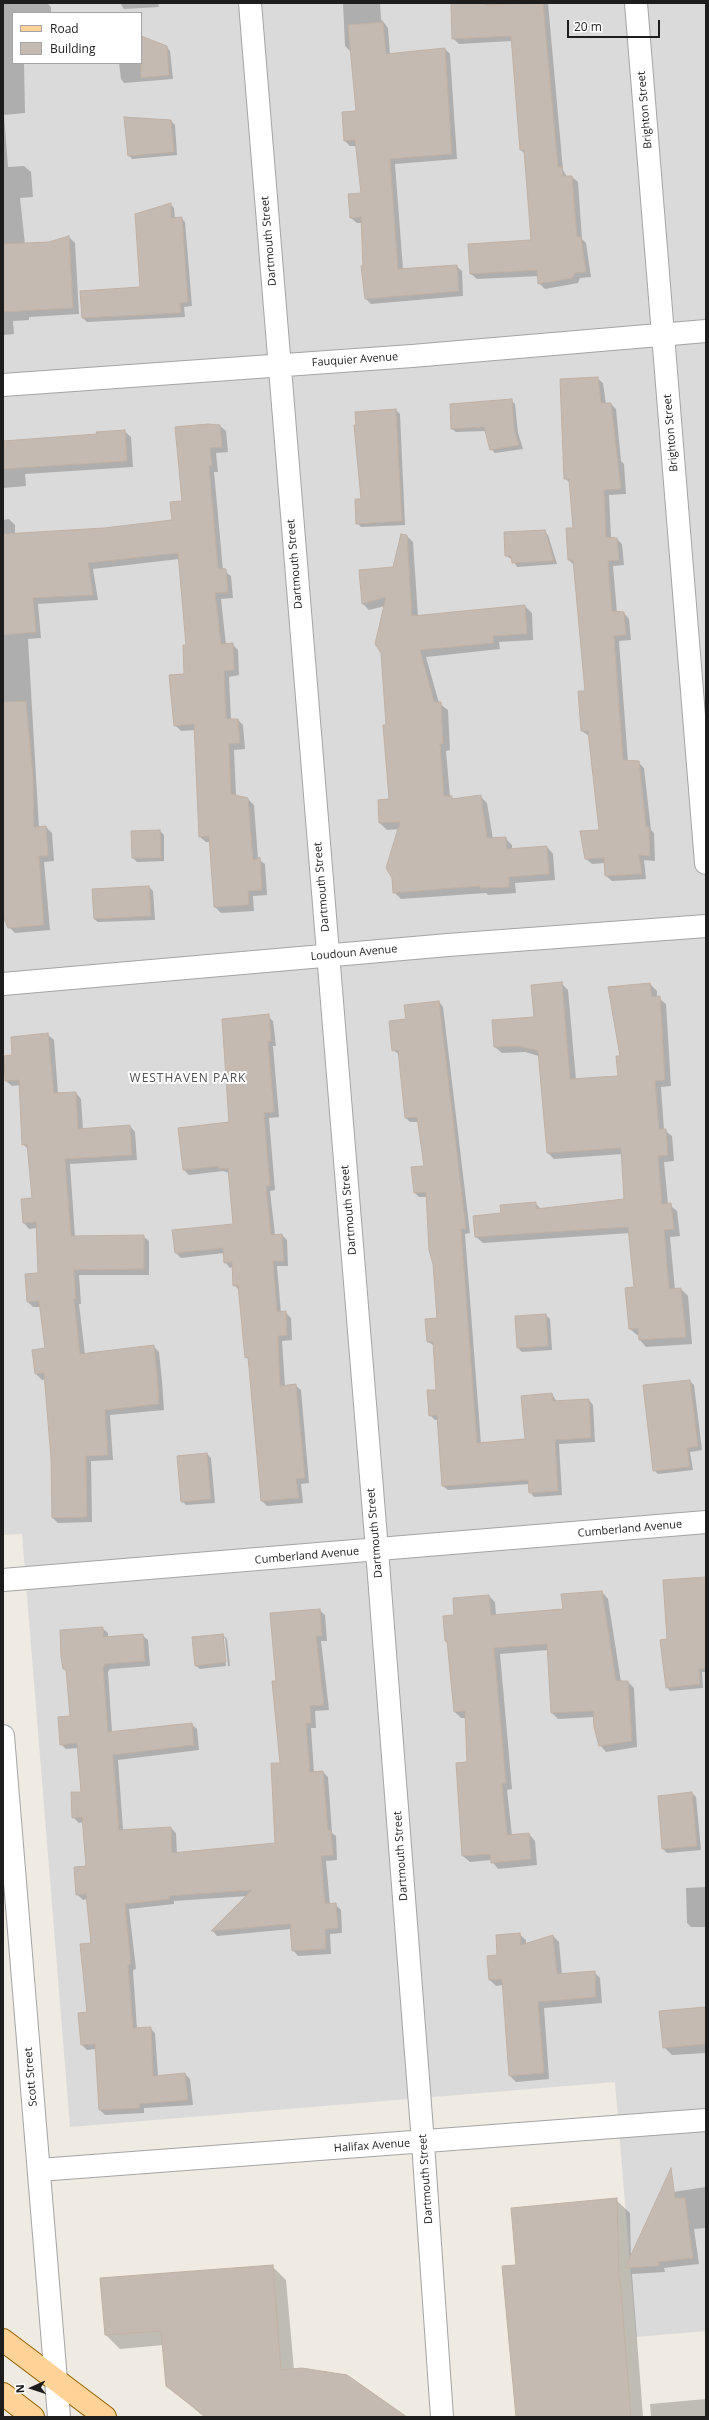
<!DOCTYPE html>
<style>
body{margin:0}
#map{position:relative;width:709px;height:2420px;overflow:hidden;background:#efebe2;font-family:"Open Sans",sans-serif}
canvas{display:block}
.frame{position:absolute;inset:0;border:4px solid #1d1d1d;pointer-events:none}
.legend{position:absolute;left:12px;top:12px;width:130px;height:52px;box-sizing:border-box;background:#fff;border:1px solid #a5a5a5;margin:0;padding:5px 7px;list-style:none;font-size:12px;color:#1d1d1d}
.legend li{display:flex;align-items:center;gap:8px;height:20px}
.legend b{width:20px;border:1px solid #a5a5a5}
.north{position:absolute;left:12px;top:2368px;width:40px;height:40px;-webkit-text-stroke:3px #fff;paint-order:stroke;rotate:267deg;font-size:11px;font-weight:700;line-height:16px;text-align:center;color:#1d1d1d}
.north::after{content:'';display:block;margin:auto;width:14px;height:18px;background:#1d1d1d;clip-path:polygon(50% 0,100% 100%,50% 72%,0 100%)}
.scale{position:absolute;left:567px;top:20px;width:93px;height:18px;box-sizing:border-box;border:2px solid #1d1d1d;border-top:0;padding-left:5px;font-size:12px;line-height:14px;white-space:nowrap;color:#1d1d1d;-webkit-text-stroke:3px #fff;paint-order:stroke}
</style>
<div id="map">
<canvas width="709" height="2420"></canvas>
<div class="frame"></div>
<ul class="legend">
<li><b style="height:5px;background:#ffd297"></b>Road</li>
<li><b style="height:11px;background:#c4bab2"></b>Building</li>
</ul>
<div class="north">N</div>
<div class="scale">20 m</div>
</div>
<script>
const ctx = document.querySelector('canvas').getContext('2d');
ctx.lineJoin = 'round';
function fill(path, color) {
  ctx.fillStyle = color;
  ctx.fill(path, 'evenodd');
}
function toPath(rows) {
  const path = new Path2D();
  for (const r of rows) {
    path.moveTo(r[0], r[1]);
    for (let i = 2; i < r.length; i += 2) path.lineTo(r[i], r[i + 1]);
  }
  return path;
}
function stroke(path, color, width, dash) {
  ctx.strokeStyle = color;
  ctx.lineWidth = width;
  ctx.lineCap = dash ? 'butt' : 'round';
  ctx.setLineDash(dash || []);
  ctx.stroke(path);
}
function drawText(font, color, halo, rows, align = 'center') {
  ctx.font = font + ' "Open Sans",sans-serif';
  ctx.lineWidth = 4;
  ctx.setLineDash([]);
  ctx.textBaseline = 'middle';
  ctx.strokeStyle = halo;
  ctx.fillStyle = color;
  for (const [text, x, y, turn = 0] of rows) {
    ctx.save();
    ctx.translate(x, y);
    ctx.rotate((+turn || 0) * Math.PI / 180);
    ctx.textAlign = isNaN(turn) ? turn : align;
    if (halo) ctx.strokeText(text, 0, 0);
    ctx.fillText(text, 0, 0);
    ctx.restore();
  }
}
const residential = toPath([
 [3,3,706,3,706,2331,636,2337,615,2082,70,2127,22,1534,3,1535],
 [13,13,141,13,141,63,13,63]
]);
const shadow = toPath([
 [3,3,47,3,51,7,51,13,13,13,13,63,24,63,25,113,4,115,8,167,24,166,31,172,33,197,20,198,25,244,49,243,69,237,75,243,79,314,29,317,29,320,13,321,14,334,3,335],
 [120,3,158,3,159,7,124,9],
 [343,3,380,3,381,19,388,28,390,55,445,49,450,54,457,159,395,164,403,269,456,266,462,271,463,296,371,304,366,299,362,223,357,223,351,218,349,195,362,194,357,146,350,146,345,141,357,111,351,52,345,46],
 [452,3,548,3,563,170,567,177,572,177,578,182,582,239,586,243,591,277,580,278,578,283,545,289,539,283,539,276,477,279,471,274,532,241,525,154,521,150,512,41,459,44,453,38],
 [141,37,166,46,170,51,173,79,124,83,121,79,119,63,141,63],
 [171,121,175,125,177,155,132,159,129,155],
 [170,204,174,208,175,219,181,218,185,222,192,306,184,307,185,317,87,322,83,318,81,292,141,288],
 [597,378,603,383,606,404,611,404,616,409,621,461,624,464,626,494,609,495,611,538,617,539,622,544,624,565,613,566,617,613,624,613,629,619,631,640,619,641,628,762,638,762,644,768,651,830,654,833,655,861,644,860,646,879,612,881,606,876,605,863,592,864,586,859,600,831,589,736,582,731,586,692,575,566,569,560,574,529,571,484,565,478],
 [511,400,515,404,518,433,523,449,495,453,491,449,486,431,456,432,452,429],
 [396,410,400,414,405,525,361,527,357,523,362,500,356,413],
 [220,426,226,431,228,452,216,453,218,472,214,472,223,570,231,576,233,598,221,599,226,645,232,644,238,650,239,675,229,677,231,720,238,720,243,725,245,749,234,750,236,796,248,799,254,805,258,859,265,864,267,895,253,896,254,911,221,913,215,907,211,842,206,842,200,837,196,730,181,731,175,725,185,675,187,646,179,559,93,569,98,600,38,604,41,638,28,639,39,828,46,827,52,833,54,861,44,862,50,930,15,933,9,927,3,914,3,520,9,519,15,525,15,534,104,529,173,521],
 [124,431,131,437,133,467,25,474,26,486,3,488,3,434,4,442,98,435],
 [544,531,548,535,557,564,517,567,513,560,506,556],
 [407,536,413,542,418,617,525,606,532,613,533,640,499,642,500,649,426,657,439,703,448,710,450,750,446,751,450,797,454,799,480,796,487,803,493,839,505,838,512,845,512,849,547,847,553,854,555,880,515,883,516,893,488,895,486,893,401,899,394,892,399,829,387,830,380,823,379,801,390,800,385,606,369,610,363,604,394,568],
 [160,831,164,835,164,861,137,862,133,858],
 [149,887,153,891,155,920,98,922,94,919],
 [562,984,568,990,576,1080,619,1077,621,1057,650,984,657,991,657,997,666,1004,671,1086,661,1087,664,1130,672,1136,674,1161,664,1162,668,1204,677,1211,680,1236,670,1237,675,1290,681,1289,688,1296,692,1344,646,1347,640,1340,639,1335,637,1335,630,1329,635,1288,630,1233,483,1243,476,1237,502,1214,535,1203,541,1209,626,1200,622,1154,554,1159,548,1153,539,1056,525,1052,502,1053,495,1047,535,1018],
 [439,1002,443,1007,470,1233,465,1234,481,1444,526,1440,552,1394,557,1402,589,1400,593,1405,595,1442,559,1444,562,1495,534,1497,530,1492,529,1484,448,1490,443,1486,438,1420,435,1420,430,1415,437,1391,435,1346,428,1342,438,1319,428,1197,419,1197,415,1193,425,1167,419,1122,410,1122,406,1118,400,1055,393,1050,407,1020],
 [268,1016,273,1021,276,1046,273,1046,279,1117,269,1118,275,1190,270,1191,275,1235,282,1235,287,1240,288,1266,277,1266,281,1313,285,1312,291,1318,292,1340,282,1341,285,1386,295,1385,301,1390,309,1483,301,1484,303,1503,267,1506,262,1501,250,1361,246,1357,240,1291,234,1285,233,1267,230,1268,225,1262,224,1253,181,1258,176,1253,234,1224,229,1173,223,1171,189,1175,184,1170,230,1123],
 [48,1035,54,1040,58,1094,76,1093,81,1099,83,1129,130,1126,135,1132,137,1160,70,1164,75,1237,143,1236,149,1241,149,1275,79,1275,81,1304,79,1304,85,1355,153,1346,159,1352,162,1381,164,1410,110,1415,113,1460,91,1461,92,1522,58,1523,52,1517,52,1458,46,1379,42,1380,36,1374,33,1351,46,1349,41,1307,33,1307,28,1302,39,1274,37,1228,29,1229,24,1223,22,1200,33,1199,29,1150,23,1144,20,1085,12,1086,6,1081,13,1056],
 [546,1315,550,1319,552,1350,522,1352,518,1348],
 [690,1381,694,1385,702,1450,690,1452,693,1470,658,1474,654,1470],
 [207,1454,211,1458,215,1503,186,1505,182,1501],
 [706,1578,706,1672,702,1672,703,1688,670,1691,667,1687,668,1640],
 [602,1592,608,1599,621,1682,628,1682,634,1688,637,1747,606,1752,600,1745,594,1717,558,1719,552,1713,548,1650,500,1654,512,1789,507,1790,512,1836,529,1834,535,1841,537,1865,498,1869,491,1860,470,1862,463,1856,457,1764,468,1763,466,1718,461,1718,455,1712,449,1644,445,1641,455,1616,489,1596,495,1602,496,1615,564,1609],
 [319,1610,325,1615,327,1641,321,1641,329,1710,315,1711,316,1728,311,1728,314,1773,323,1772,328,1777,332,1833,336,1836,337,1860,326,1861,330,1905,335,1904,341,1910,342,1933,330,1934,331,1954,298,1956,293,1950,291,1929,217,1936,213,1931,248,1896,174,1901,174,1904,129,1909,136,1969,133,1970,137,2029,150,2028,155,2033,158,2076,185,2074,190,2079,193,2105,144,2108,144,2113,105,2115,100,2110,96,2049,87,2050,82,2045,88,2013,92,1944,87,1899,83,1900,77,1894,87,1867,83,1822,79,1823,73,1817,82,1793,78,1748,66,1749,61,1744,71,1717,67,1672,64,1669,102,1628,108,1633,108,1638,142,1635,148,1640,150,1666,110,1669,108,1672,112,1732,191,1724,197,1729,199,1750,118,1760,123,1830,171,1828,176,1833,177,1854,276,1844,281,1764,277,1682],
 [223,1635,227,1639,230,1666,228,1666,225,1638,223,1638,226,1666,200,1669,196,1666,193,1638],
 [692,1793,696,1797,701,1850,667,1853,663,1849],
 [706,1887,706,1927,691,1927,687,1923,686,1888],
 [519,1934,526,1940,526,1944,553,1936,559,1942,562,1975,594,1972,600,1978,602,2003,544,2008,549,2079,516,2082,510,2076,503,1985,496,1986,490,1980,498,1956],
 [706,2008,706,2053,672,2055,664,2047],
 [706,2187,706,2228,694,2229,699,2264,664,2268,665,2272,632,2274,643,2417,517,2417,517,2266,616,2200,630,2213,631,2257,660,2194],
 [272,2266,286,2280,294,2370,403,2417,204,2417,167,2385,164,2345,120,2349,106,2335,101,2279],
 [706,2399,706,2417,651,2417,650,2404]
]);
const building = toPath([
 [451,3,485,3,485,5,543,3,558,167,562,167,563,176,572,176,577,237,581,237,586,272,575,273,572,278,538,284,537,270,470,274,468,244,531,240,524,150,520,150,511,36,452,39,451,3],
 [383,22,386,54,445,48,452,154,390,159,398,269,457,265,459,291,365,299,361,266,363,266,361,217,350,218,348,194,361,193,355,140,344,141,342,112,356,111,348,25,383,22],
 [141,36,167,46,169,75,141,78,141,36],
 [124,117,171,120,174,152,128,156,124,117],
 [171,203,171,218,182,217,188,302,180,303,181,313,82,318,80,291,140,287,135,214,171,203],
 [69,236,73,308,3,312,3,244,49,242,69,236],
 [598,377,601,403,611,403,621,489,604,490,606,537,617,538,619,560,608,561,612,611,624,612,626,635,614,636,623,760,639,761,646,827,649,827,650,856,639,855,642,874,605,876,604,858,585,859,580,831,599,830,588,731,581,731,578,691,585,691,573,560,568,560,566,528,573,528,569,479,564,479,560,379,598,377],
 [512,399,514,428,519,445,490,450,484,427,451,429,450,404,512,399],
 [396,409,402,521,356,524,355,499,361,499,354,425,356,425,355,412,396,409],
 [208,424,220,425,222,447,210,448,212,466,209,466,218,568,226,569,228,592,215,593,221,644,233,643,234,670,224,671,226,719,238,719,240,743,229,744,231,794,248,798,253,860,260,857,262,890,248,891,249,905,214,907,209,836,199,837,194,724,174,726,169,675,184,674,183,645,186,645,178,553,88,563,93,595,33,598,36,632,3,635,3,534,104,528,172,520,170,502,182,501,175,427,208,424],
 [125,430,127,461,3,469,3,441,97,434,96,432,125,430],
 [545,530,554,561,512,563,511,556,505,556,504,532,545,530],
 [401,534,407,535,412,616,525,605,527,634,493,636,494,643,420,650,434,702,441,702,443,744,440,744,444,796,452,796,452,799,481,795,487,838,506,837,507,849,547,846,549,874,509,877,509,887,480,888,480,886,393,893,392,878,386,868,400,822,379,823,378,800,389,799,383,725,386,725,381,653,375,644,386,597,362,604,359,570,393,567,401,534],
 [26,701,33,776,34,827,46,826,48,856,39,856,44,925,8,928,3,916,3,702,26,701],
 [160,830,161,858,132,858,131,831,160,830],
 [149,886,151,916,94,919,92,889,149,886],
 [562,982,570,1079,618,1076,616,1056,620,1056,608,987,650,983,652,997,660,996,665,1080,655,1081,659,1129,666,1129,668,1155,658,1156,662,1204,671,1203,674,1229,664,1230,669,1289,681,1288,686,1337,639,1340,638,1328,629,1329,625,1288,634,1287,628,1227,475,1237,473,1216,501,1213,500,1205,536,1202,536,1209,624,1199,621,1148,547,1153,538,1051,518,1046,494,1047,492,1020,534,1017,531,985,562,982],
 [439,1001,466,1229,461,1229,477,1443,525,1439,521,1396,552,1393,553,1401,589,1399,591,1438,555,1440,558,1491,529,1493,528,1480,442,1486,437,1415,429,1416,427,1390,436,1390,433,1342,427,1342,425,1319,437,1318,433,1264,429,1250,426,1192,414,1193,411,1167,424,1166,417,1117,405,1118,398,1050,392,1051,389,1021,406,1019,404,1005,439,1001],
 [269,1014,271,1041,268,1041,274,1112,264,1113,270,1185,266,1186,271,1235,282,1234,284,1261,273,1261,277,1312,286,1311,287,1335,278,1336,280,1386,296,1384,305,1478,296,1479,299,1498,261,1501,248,1357,245,1358,238,1285,233,1286,232,1262,224,1263,223,1248,175,1253,172,1230,233,1224,228,1168,219,1169,219,1166,183,1170,178,1128,229,1122,222,1019,269,1014],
 [48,1033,54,1093,76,1092,78,1129,130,1125,132,1155,65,1159,71,1236,144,1235,144,1269,74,1270,76,1299,74,1299,80,1354,154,1345,157,1375,159,1404,105,1410,108,1455,86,1456,87,1517,52,1518,51,1458,44,1373,35,1374,32,1350,45,1348,39,1301,27,1302,25,1274,38,1273,36,1222,23,1223,21,1199,32,1198,27,1144,22,1145,19,1080,5,1081,4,1056,12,1055,11,1037,48,1033],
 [546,1314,548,1346,517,1348,515,1316,546,1314],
 [690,1380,698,1446,687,1448,690,1467,653,1471,643,1385,690,1380],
 [207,1453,211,1499,181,1502,177,1456,207,1453],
 [706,1577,706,1668,699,1669,700,1684,666,1688,660,1640,667,1639,663,1580,706,1577],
 [602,1591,616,1681,628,1681,632,1741,599,1746,594,1727,593,1711,551,1713,547,1644,494,1648,506,1783,502,1784,507,1835,529,1833,531,1859,491,1863,490,1854,462,1856,456,1763,467,1762,465,1711,454,1712,447,1641,445,1641,443,1616,454,1615,453,1598,489,1595,491,1615,563,1609,561,1594,602,1591],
 [320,1609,322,1636,316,1636,324,1705,310,1706,311,1723,306,1723,310,1772,323,1771,328,1830,331,1830,333,1855,321,1856,325,1904,336,1903,338,1928,325,1929,326,1949,292,1951,290,1924,211,1931,252,1890,169,1896,170,1899,125,1904,131,1964,128,1965,133,2028,151,2027,153,2076,185,2073,188,2100,139,2104,140,2108,99,2110,95,2044,81,2045,78,2013,87,2012,80,1944,91,1943,86,1894,76,1895,74,1867,86,1866,82,1817,72,1818,71,1792,81,1792,77,1743,60,1745,58,1717,70,1716,66,1669,63,1669,61,1657,60,1630,103,1627,103,1637,143,1634,145,1661,105,1664,103,1667,108,1732,192,1723,194,1745,113,1755,119,1830,171,1827,172,1853,275,1843,271,1763,280,1763,272,1681,276,1681,270,1613,320,1609],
 [223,1634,226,1662,195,1666,192,1637,223,1634],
 [692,1792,697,1846,662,1849,658,1796,692,1792],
 [520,1933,521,1945,553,1935,557,1974,595,1971,596,1997,538,2002,544,2073,509,2076,502,1979,489,1980,487,1956,497,1955,496,1935,520,1933],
 [706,2007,706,2044,663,2048,659,2011,706,2007],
 [671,2168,675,2198,685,2198,693,2258,658,2262,659,2266,625,2268,671,2168],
 [617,2198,619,2281,620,2279,631,2417,516,2417,502,2266,516,2265,511,2208,617,2198],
 [273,2265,281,2370,302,2368,347,2375,407,2417,206,2417,166,2386,161,2331,105,2335,100,2278,273,2265]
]);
const minor = toPath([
 [250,3,377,1550,423,2143,442,2417],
 [636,3,706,863],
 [3,385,412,356,706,331],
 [3,984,448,945,706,926],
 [3,1580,706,1522],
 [3,1736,59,2417],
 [39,2170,706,2120]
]);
const primary = toPath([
 [3,2340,105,2417],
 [3,2394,33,2417]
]);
const streetNames = [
 ["Brighton Street",645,110,-95],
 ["Dartmouth Street",269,241,-95],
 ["Fauquier Avenue",355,360,-4],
 ["Brighton Street",671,433,-95],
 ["Dartmouth Street",295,564,-95],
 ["Dartmouth Street",322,887,-95],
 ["Loudoun Avenue",354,953,-5],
 ["Dartmouth Street",349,1210,-95],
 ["Cumberland Avenue",630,1529,-5],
 ["Dartmouth Street",375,1533,-95],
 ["Cumberland Avenue",307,1556,-5],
 ["Dartmouth Street",401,1856,-94],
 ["Scott Street",31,2077,-95],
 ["Halifax Avenue",372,2146,-4],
 ["Dartmouth Street",426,2179,-94]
];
const neighbourhoodNames = [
 ["WESTHAVEN PARK",188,1079]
];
fill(residential, '#dbdada');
fill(shadow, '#0003');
fill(building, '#c4bab2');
stroke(building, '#c1b1a4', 1);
stroke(minor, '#a4a4a4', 24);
stroke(primary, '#966400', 24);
stroke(minor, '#fff', 22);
stroke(primary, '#ffd297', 22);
drawText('11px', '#1d1d1d', '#fff', streetNames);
ctx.letterSpacing = '1px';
drawText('12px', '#505050', '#fff', neighbourhoodNames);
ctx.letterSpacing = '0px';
</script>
